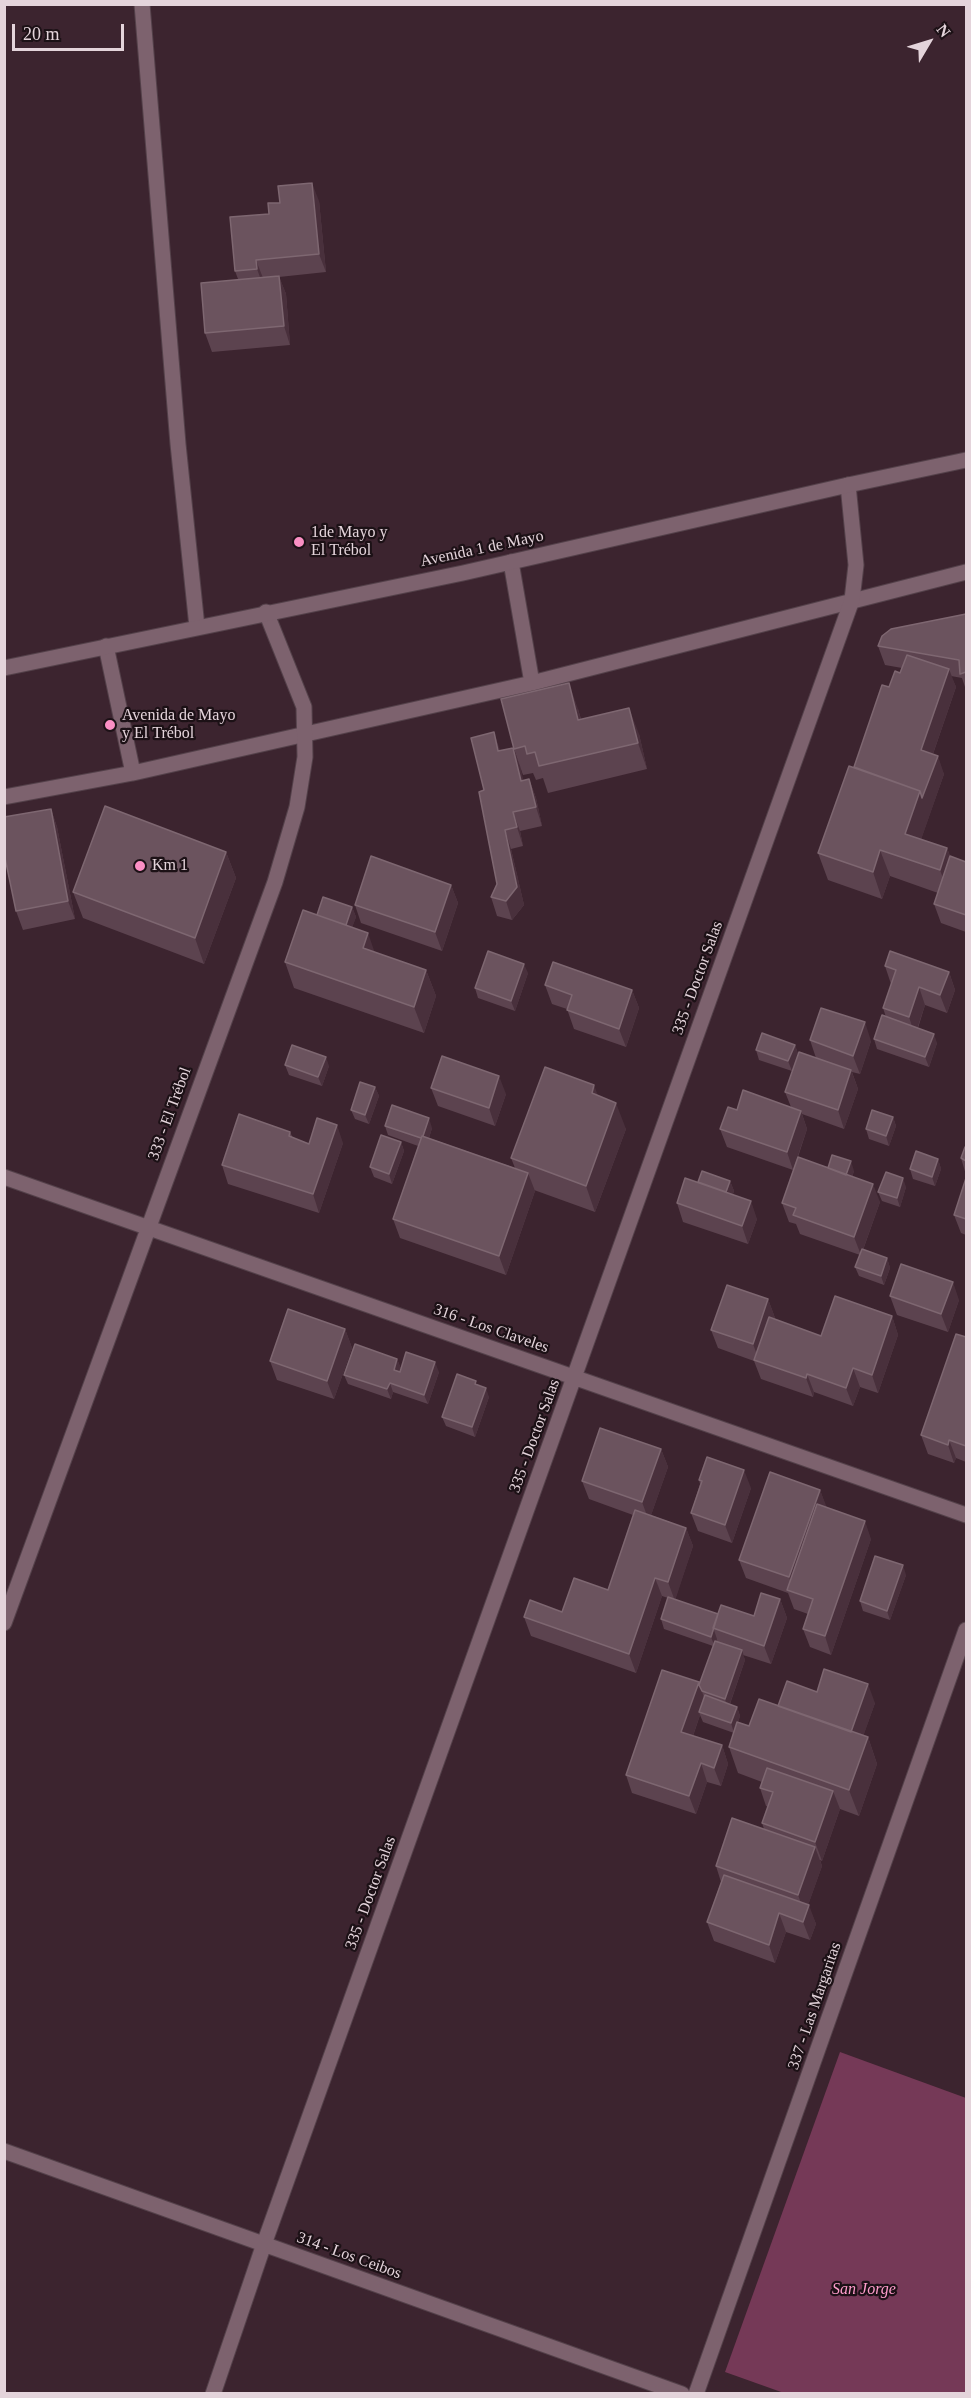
<!DOCTYPE html>
<meta charset="utf-8">
<style>
body{margin:0}
#map{position:relative;width:971px;height:2398px;overflow:hidden;background:#3c242f;font-family:"Times New Roman",serif}
canvas{display:block}
.frame{position:absolute;inset:0;border:6px solid #e4d4db;pointer-events:none}
.north{position:absolute;left:899px;top:12px;width:60px;height:60px;-webkit-text-stroke:4px #1c1116;paint-order:stroke;rotate:52deg;font-size:16px;font-weight:700;line-height:24px;text-align:center;color:#e4d4db}
.north::after{content:'';display:block;margin:auto;width:21px;height:27px;background:#e4d4db;clip-path:polygon(50% 0,100% 100%,50% 72%,0 100%)}
.scale{position:absolute;left:12px;top:24px;width:112px;height:27px;box-sizing:border-box;border:3px solid #e4d4db;border-top:0;padding-left:8px;font-size:18px;line-height:21px;white-space:nowrap;color:#e4d4db;-webkit-text-stroke:4px #1c1116;paint-order:stroke}
</style>
<div id="map">
<canvas width="971" height="2398"></canvas>
<div class="frame"></div>
<div class="north">N</div>
<div class="scale">20 m</div>
</div>
<script>
const ctx = document.querySelector('canvas').getContext('2d');
ctx.lineJoin = 'round';
function fill(path, color) {
  ctx.fillStyle = color;
  ctx.fill(path, 'evenodd');
}
function toPath(rows) {
  const path = new Path2D();
  for (const r of rows) {
    path.moveTo(r[0], r[1]);
    for (let i = 2; i < r.length; i += 2) path.lineTo(r[i], r[i + 1]);
  }
  return path;
}
function stroke(path, color, width, dash) {
  ctx.strokeStyle = color;
  ctx.lineWidth = width;
  ctx.lineCap = dash ? 'butt' : 'round';
  ctx.setLineDash(dash || []);
  ctx.stroke(path);
}
function drawText(font, color, halo, rows, align = 'center') {
  ctx.font = font + ' "Times New Roman",serif';
  ctx.lineWidth = 4.5;
  ctx.setLineDash([]);
  ctx.textBaseline = 'middle';
  ctx.strokeStyle = halo;
  ctx.fillStyle = color;
  for (const [text, x, y, turn = 0] of rows) {
    ctx.save();
    ctx.translate(x, y);
    ctx.rotate((+turn || 0) * Math.PI / 180);
    ctx.textAlign = isNaN(turn) ? turn : align;
    if (halo) ctx.strokeText(text, 0, 0);
    ctx.fillText(text, 0, 0);
    ctx.restore();
  }
}
const green = toPath([
 [840,2052,966,2098,966,2393,784,2393,725,2372]
]);
const service = toPath([
 [142,4,178,444,197,627],
 [511,562,532,683],
 [106,646,133,773],
 [4,797,133,773,532,683,966,572]
]);
const minor = toPath([
 [4,1177,966,1515],
 [4,1623,275,882,297,807,305,757,304,707,266,612],
 [4,2151,682,2394],
 [213,2394,264,2244,852,600,856,565,848,485],
 [696,2394,966,1630]
]);
const secondary = toPath([
 [4,668,463,573,848,485,966,460]
]);
const wall = toPath([
 [319,201,326,272,279,277,286,294,290,345,212,352,205,333,238,279,235,271,269,214],
 [966,614,966,690,962,678,951,676,956,687,933,754,944,774,921,839,947,848,950,856,966,862,966,932,941,923,934,904,938,893,890,876,882,899,828,880,818,853,854,767,902,668,885,665,878,646],
 [578,709,581,719,639,734,647,769,548,793,543,778,536,780,533,773,523,775,514,749],
 [513,748,520,766,523,781,529,779,536,798,542,826,520,831,523,846,511,849,524,905,512,920,497,916,491,897,497,884,484,790,500,751],
 [51,809,57,827,75,919,23,930,16,911],
 [226,852,236,878,204,964,83,918,73,892],
 [451,885,458,903,442,951,361,923,355,905],
 [352,907,356,917,352,927,375,952,426,970,436,996,424,1033,294,988,285,962,317,915],
 [885,966,949,972,955,990,947,1013,925,1005,918,1028,937,1043,929,1067,877,1049,874,1039,886,1017,883,1008,891,984],
 [528,973,515,1011,478,998,475,988],
 [545,985,632,990,639,1008,626,1047,574,1029,567,1009,552,1004],
 [810,1040,871,1041,860,1074,852,1072,858,1089,844,1129,802,1114,807,1129,798,1157,828,1168,854,1171,852,1177,880,1202,863,1250,887,1258,890,1268,884,1285,859,1276,855,1267,860,1255,800,1234,796,1224,789,1222,782,1203,793,1170,727,1147,720,1129,791,1107,785,1092,816,1058],
 [795,1045,798,1054,792,1071,759,1060,756,1050],
 [285,1065,329,1066,322,1086,289,1075],
 [375,1087,379,1096,369,1124,355,1119,351,1110],
 [431,1088,506,1094,495,1126,438,1106],
 [598,1096,626,1129,595,1212,534,1190,535,1191,506,1275,400,1238,393,1219,418,1146,388,1135,385,1126,432,1128,429,1138,515,1168,511,1158],
 [893,1117,896,1126,889,1146,869,1139,866,1129],
 [290,1132,293,1138,309,1144,343,1143,319,1213,228,1184,222,1165],
 [401,1142,404,1151,392,1184,374,1177,370,1167],
 [966,1147,966,1175,961,1158],
 [938,1159,941,1169,935,1186,913,1179,910,1169],
 [966,1178,966,1235,961,1233,954,1215],
 [730,1181,734,1191,733,1194,757,1219,748,1244,683,1222,677,1203,698,1182],
 [906,1187,900,1207,882,1201,878,1192],
 [890,1296,959,1300,948,1332,897,1315],
 [768,1299,775,1318,775,1319,821,1336,892,1316,898,1335,878,1393,860,1387,853,1406,814,1392,813,1397,761,1379,754,1361,718,1348,711,1330],
 [345,1329,352,1348,334,1399,277,1380,270,1361],
 [966,1337,966,1462,956,1458,954,1463,928,1454,921,1435],
 [397,1359,401,1369,439,1372,428,1404,393,1392,391,1399,348,1384,344,1375],
 [477,1384,489,1397,475,1437,446,1426,442,1417],
 [661,1449,668,1467,651,1515,686,1528,693,1546,675,1599,718,1614,754,1616,780,1599,787,1618,771,1664,743,1655,745,1660,730,1704,737,1707,740,1716,738,1722,749,1726,778,1706,817,1692,875,1703,863,1736,868,1737,877,1764,859,1816,840,1809,822,1861,820,1860,822,1866,808,1905,816,1924,810,1940,786,1932,775,1963,714,1941,707,1922,721,1882,716,1866,764,1829,762,1823,768,1807,766,1806,760,1788,762,1782,738,1773,729,1747,734,1733,703,1722,700,1715,693,1736,722,1745,728,1764,721,1786,707,1782,696,1814,632,1793,626,1775,699,1685,713,1646,664,1629,661,1619,668,1598,662,1596,636,1673,531,1636,524,1617,562,1612,608,1590,633,1515,589,1499,582,1481],
 [699,1480,751,1488,732,1543,698,1531,691,1513,700,1484],
 [820,1490,826,1507,871,1539,831,1655,810,1647,803,1629,808,1614,794,1609,788,1593,746,1578,739,1560],
 [906,1575,890,1620,863,1611,860,1601]
]);
const shadedWall = toPath([
 [312,183,319,201,326,272,319,254],
 [256,260,263,278,264,288,257,269],
 [279,276,286,294,290,345,284,326],
 [949,669,956,687,928,768,921,750],
 [569,683,578,709,588,746,578,720],
 [629,708,639,734,647,769,638,743],
 [494,732,500,750,498,751],
 [513,748,520,766,528,800,521,781],
 [938,756,944,774,914,860,905,834,920,791],
 [529,779,536,798,542,826,536,807],
 [51,809,57,827,75,919,68,901],
 [513,812,520,831,523,846,517,827],
 [505,830,511,849,524,905,512,920,506,901],
 [947,848,957,875,950,897,940,870],
 [880,850,890,876,882,899,873,872],
 [226,852,236,878,204,964,195,938],
 [451,885,458,903,442,951,435,932],
 [352,907,356,917,345,948,341,938],
 [368,933,377,959,363,948],
 [524,964,528,973,515,1011,511,1001],
 [426,970,436,996,424,1033,414,1007],
 [949,972,955,990,947,1013,940,995],
 [919,987,925,1005,915,1035,909,1017],
 [632,990,639,1008,626,1047,619,1029],
 [865,1022,871,1041,860,1074,853,1056],
 [934,1034,937,1043,929,1067,925,1057],
 [795,1045,798,1054,792,1071,788,1061],
 [326,1057,329,1066,322,1086,318,1077],
 [851,1070,858,1089,844,1129,838,1110],
 [499,1076,506,1094,495,1126,489,1108],
 [594,1085,604,1112,592,1093],
 [375,1087,379,1096,369,1124,365,1115],
 [616,1103,626,1129,595,1212,586,1186],
 [801,1111,807,1129,793,1170,787,1152],
 [893,1117,896,1126,889,1146,886,1136],
 [429,1118,432,1128,426,1148,422,1139],
 [337,1125,343,1143,319,1213,313,1194],
 [401,1142,404,1151,392,1184,389,1174],
 [938,1159,941,1169,935,1186,932,1177],
 [851,1161,854,1171,847,1191,844,1182],
 [528,1173,535,1191,506,1275,499,1256],
 [903,1178,906,1187,900,1207,897,1198],
 [730,1181,734,1191,727,1209,724,1200],
 [873,1184,880,1202,861,1255,854,1237],
 [751,1201,757,1219,748,1244,742,1226],
 [887,1258,890,1268,884,1285,881,1276],
 [953,1282,959,1300,948,1332,941,1314],
 [768,1299,775,1318,760,1363,753,1344],
 [892,1316,898,1335,878,1393,872,1375],
 [345,1329,352,1348,334,1399,327,1381],
 [397,1359,401,1369,397,1379,394,1370],
 [435,1362,439,1372,428,1404,424,1395],
 [853,1368,860,1387,853,1406,846,1388],
 [807,1374,814,1392,813,1397,806,1378],
 [390,1383,393,1392,391,1399,387,1389],
 [486,1388,489,1397,475,1437,472,1427],
 [949,1440,956,1458,954,1463,948,1445],
 [661,1449,668,1467,649,1521,642,1502],
 [744,1470,751,1488,732,1543,725,1525],
 [820,1490,827,1508,795,1593,789,1577],
 [865,1521,871,1539,831,1655,825,1636],
 [686,1528,693,1546,675,1601,668,1582],
 [903,1565,906,1575,890,1620,887,1611],
 [655,1578,662,1596,636,1673,629,1654],
 [780,1599,787,1618,771,1664,764,1646],
 [714,1630,717,1639,715,1647,711,1637],
 [742,1650,745,1660,728,1709,725,1699],
 [699,1682,705,1701,699,1712,700,1715,688,1750,681,1732],
 [868,1684,875,1703,857,1754,850,1735],
 [737,1707,740,1716,734,1733,731,1723],
 [868,1737,877,1764,859,1816,849,1790],
 [722,1745,728,1764,721,1786,714,1768],
 [701,1763,707,1782,696,1814,689,1796],
 [833,1791,840,1809,822,1861,815,1842],
 [815,1847,822,1866,805,1914,798,1895],
 [809,1905,816,1924,810,1940,803,1922],
 [779,1913,786,1932,775,1963,769,1945]
]);
const building = toPath([
 [312,183,319,254,256,260,257,269,235,271,230,217,269,214,268,203,280,203,278,186,312,183],
 [279,276,284,326,205,333,201,283,279,276],
 [966,614,966,672,960,674,959,660,878,646,882,636,891,629,966,614],
 [907,655,949,669,921,750,938,756,922,798,920,791,854,767,882,685,889,687,895,671,900,673,907,655],
 [569,683,578,720,629,708,638,743,539,766,535,752,527,754,525,746,514,749,501,699,569,683],
 [494,732,498,751,513,748,521,781,529,779,536,807,513,812,517,827,505,830,517,887,506,901,491,897,497,884,479,792,484,790,471,738,494,732],
 [849,766,920,791,905,834,947,848,940,870,880,850,873,872,818,853,849,766],
 [105,806,226,852,195,938,73,892,105,806],
 [51,809,68,901,16,911,4,853,4,817,51,809],
 [371,856,451,885,435,932,355,905,371,856],
 [950,856,966,862,966,915,934,904,950,856],
 [323,897,352,907,346,925,317,915,323,897],
 [303,910,368,933,363,948,426,970,414,1007,285,962,303,910],
 [488,951,524,964,511,1001,475,988,488,951],
 [890,951,949,972,940,995,919,987,909,1017,883,1008,896,970,885,966,890,951],
 [553,962,632,990,619,1029,567,1010,572,995,545,985,553,962],
 [821,1008,865,1022,853,1056,810,1040,821,1008],
 [882,1015,934,1034,925,1057,874,1039,882,1015],
 [762,1033,795,1045,788,1061,756,1050,762,1033],
 [292,1045,326,1057,318,1077,285,1065,292,1045],
 [799,1052,851,1070,838,1110,785,1092,799,1052],
 [442,1056,499,1076,489,1108,431,1088,442,1056],
 [545,1067,594,1085,592,1093,616,1103,586,1186,511,1158,545,1067],
 [360,1082,375,1087,365,1115,351,1110,360,1082],
 [743,1090,801,1111,787,1152,720,1129,728,1107,737,1110,743,1090],
 [392,1105,429,1118,423,1136,422,1136,421,1138,385,1126,392,1105],
 [872,1110,893,1117,886,1136,866,1129,872,1110],
 [239,1114,290,1132,289,1136,309,1144,317,1118,337,1125,313,1194,222,1165,239,1114],
 [381,1135,401,1142,389,1174,370,1167,381,1135],
 [422,1136,528,1173,499,1256,393,1219,422,1136],
 [965,1147,966,1147,966,1161,961,1158,965,1147],
 [916,1151,938,1159,932,1177,910,1169,916,1151],
 [832,1155,851,1161,846,1175,828,1168,832,1155],
 [798,1157,873,1184,854,1237,793,1215,796,1208,782,1203,798,1157],
 [702,1171,730,1181,726,1192,698,1182,702,1171],
 [886,1172,903,1178,897,1198,878,1192,886,1172],
 [685,1178,751,1201,742,1226,677,1203,685,1178],
 [966,1178,966,1219,954,1215,966,1178],
 [862,1249,887,1258,881,1276,855,1267,862,1249],
 [901,1264,953,1282,941,1314,890,1296,901,1264],
 [727,1285,768,1299,753,1344,711,1330,727,1285],
 [835,1296,892,1316,872,1375,853,1368,846,1388,807,1374,806,1378,754,1360,769,1317,821,1336,835,1296],
 [288,1309,345,1329,327,1381,270,1361,288,1309],
 [956,1334,966,1337,966,1446,949,1440,948,1445,921,1435,956,1334],
 [355,1344,397,1359,394,1370,400,1372,406,1352,435,1362,424,1395,390,1383,387,1389,344,1375,355,1344],
 [457,1374,476,1381,475,1384,486,1388,472,1427,442,1417,457,1374],
 [600,1428,661,1449,642,1502,582,1481,600,1428],
 [707,1457,744,1470,725,1525,691,1513,702,1481,699,1480,707,1457],
 [770,1472,820,1490,789,1577,739,1560,770,1472],
 [817,1504,865,1521,825,1636,803,1629,813,1599,787,1590,817,1504],
 [635,1510,686,1528,668,1582,655,1578,629,1654,524,1617,530,1600,562,1612,574,1578,608,1590,635,1510],
 [875,1556,903,1565,887,1611,860,1601,875,1556],
 [761,1593,780,1599,764,1646,713,1628,721,1605,754,1616,761,1593],
 [668,1597,718,1614,711,1637,661,1619,668,1597],
 [715,1641,742,1650,725,1699,702,1691,699,1685,715,1641],
 [824,1669,868,1684,851,1732,778,1706,787,1681,817,1692,824,1669],
 [662,1670,699,1682,681,1732,722,1745,714,1768,701,1763,689,1796,626,1775,662,1670],
 [705,1695,737,1707,731,1723,699,1712,705,1695],
 [759,1699,868,1737,849,1790,729,1747,737,1722,749,1726,759,1699],
 [767,1768,833,1791,815,1842,762,1823,773,1792,760,1788,767,1768],
 [732,1818,815,1847,798,1895,716,1866,732,1818],
 [724,1875,809,1905,803,1922,779,1913,769,1945,707,1922,724,1875]
]);
const markers = [
 [299,542,6,"#fb8fc4"],
 [110,725,6,"#fb8fc4"],
 [140,866,6,"#fb8fc4"]
];
const poiNames = [
 ["1de Mayo y",311,533],
 ["El Trébol",311,551],
 ["Avenida de Mayo",122,716],
 ["y El Trébol",122,734],
 ["Km 1",152,866]
];
const streetNames = [
 ["Avenida 1 de Mayo",482,549,-12],
 ["335 - Doctor Salas",698,978,-70],
 ["333 - El Trébol",170,1114,-70],
 ["316 - Los Claveles",491,1329,19],
 ["335 - Doctor Salas",535,1436,-70],
 ["335 - Doctor Salas",371,1893,-70],
 ["337 - Las Margaritas",815,2006,-71],
 ["314 - Los Ceibos",349,2256,20]
];
const parkNames = [
 ["San Jorge",864,2290]
];
fill(green, '#753957');
stroke(service, '#54414a', 17);
stroke(minor, '#54414a', 17);
stroke(secondary, '#54414a', 17);
stroke(service, '#7d626e', 15);
stroke(minor, '#7d626e', 15);
stroke(secondary, '#7d626e', 15);
fill(wall, '#5c434f');
fill(shadedWall, '#49303c');
fill(building, '#6b535e');
stroke(building, '#7e6771', 1.5);
for (const [x, y, r, color] of markers) {
  const dot = new Path2D();
  dot.arc(x, y, r, 0, 2 * Math.PI);
  ctx.fillStyle = color;
  ctx.fill(dot);
  stroke(dot, '#1c1116', 2);
}
drawText('16px', '#e4d4db', '#1c1116', poiNames, 'left');
drawText('16px', '#e4d4db', '#1c1116', streetNames);
drawText('italic 16px', '#ff9dcc', '#1c1116', parkNames);
</script>
